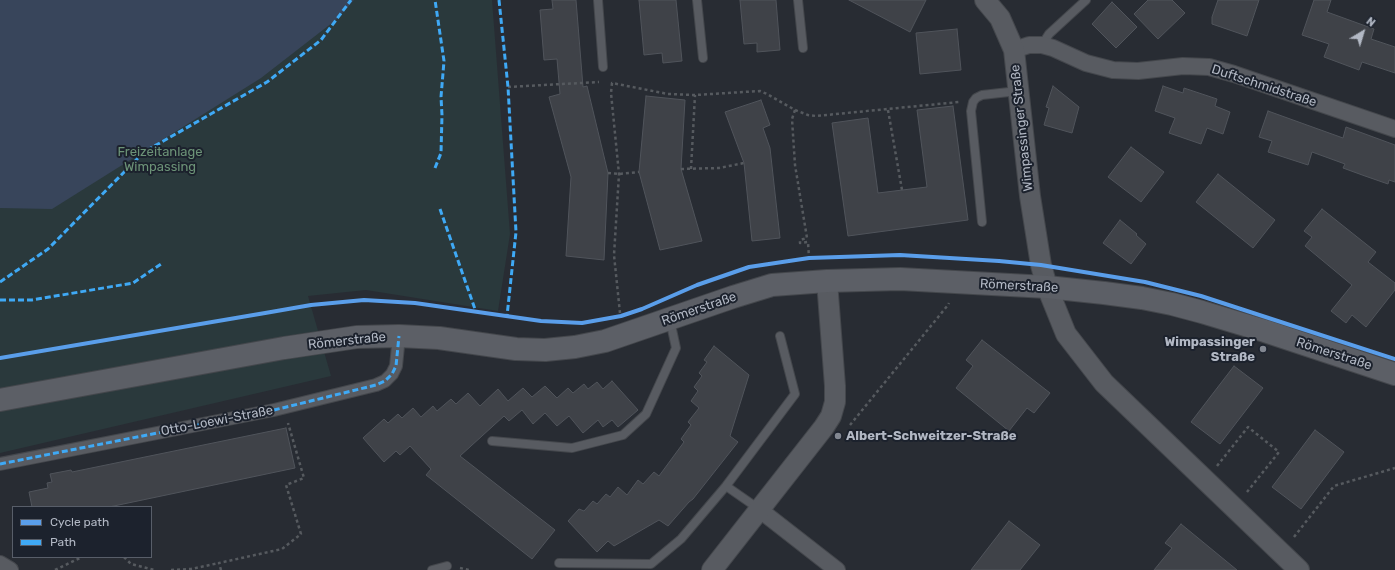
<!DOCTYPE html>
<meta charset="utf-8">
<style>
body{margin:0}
#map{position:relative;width:1395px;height:570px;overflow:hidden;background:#282c33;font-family:Rubik,sans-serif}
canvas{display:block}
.legend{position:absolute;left:12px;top:506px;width:140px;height:52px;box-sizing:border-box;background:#1c222d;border:1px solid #585e69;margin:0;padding:5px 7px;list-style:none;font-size:12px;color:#b2b8c4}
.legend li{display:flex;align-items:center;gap:8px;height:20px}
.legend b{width:20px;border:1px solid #585e69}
.north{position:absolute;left:1343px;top:12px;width:40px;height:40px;-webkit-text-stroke:3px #1c222d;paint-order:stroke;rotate:38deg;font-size:11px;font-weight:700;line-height:16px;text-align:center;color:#b2b8c4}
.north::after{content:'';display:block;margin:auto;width:14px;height:18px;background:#b2b8c4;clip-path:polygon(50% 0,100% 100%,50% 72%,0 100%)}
</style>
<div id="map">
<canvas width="1395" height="570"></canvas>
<ul class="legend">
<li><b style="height:5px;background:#5a9eea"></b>Cycle path</li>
<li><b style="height:5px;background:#3fa9f5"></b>Path</li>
</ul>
<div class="north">N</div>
</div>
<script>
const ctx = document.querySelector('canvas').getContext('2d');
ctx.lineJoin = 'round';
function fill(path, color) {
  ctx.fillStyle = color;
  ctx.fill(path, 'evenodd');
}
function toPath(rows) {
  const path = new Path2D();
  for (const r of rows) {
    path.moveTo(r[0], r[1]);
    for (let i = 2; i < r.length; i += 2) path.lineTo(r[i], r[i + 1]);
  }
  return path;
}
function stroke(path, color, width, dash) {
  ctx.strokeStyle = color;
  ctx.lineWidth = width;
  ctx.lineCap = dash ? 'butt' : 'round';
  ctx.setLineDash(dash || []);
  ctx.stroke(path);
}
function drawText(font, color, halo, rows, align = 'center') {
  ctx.font = font + ' Rubik,sans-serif';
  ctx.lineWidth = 4;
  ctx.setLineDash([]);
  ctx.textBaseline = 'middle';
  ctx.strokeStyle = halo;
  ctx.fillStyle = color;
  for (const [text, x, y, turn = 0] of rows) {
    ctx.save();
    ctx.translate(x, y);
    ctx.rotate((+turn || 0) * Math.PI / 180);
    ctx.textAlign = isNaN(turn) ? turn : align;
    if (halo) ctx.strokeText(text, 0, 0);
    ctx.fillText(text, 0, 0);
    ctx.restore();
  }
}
const green = toPath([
 [0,0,492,0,510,234,498,311,366,290,308,296,331,376,0,453]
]);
const water = toPath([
 [0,0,354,0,337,19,261,78,52,209,0,208]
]);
const building = toPath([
 [552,0,576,0,583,87,587,86,608,173,604,260,566,256,571,177,549,97,560,94,557,59,544,60,540,10,553,9,552,0],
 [639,0,676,0,682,61,663,63,662,53,644,55,639,0],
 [740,0,776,0,780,50,757,52,757,43,744,44,740,0],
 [849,0,926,0,910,32,849,0],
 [1148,0,1172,0,1185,13,1158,39,1134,14,1148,0],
 [1218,0,1259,0,1247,36,1212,24,1212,17,1218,0],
 [1314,0,1331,0,1327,12,1374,29,1371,39,1395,47,1395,73,1362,62,1359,70,1324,57,1329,44,1302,35,1314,0],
 [1112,2,1137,27,1116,48,1092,24,1112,2],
 [957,29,961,70,920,74,916,33,957,29],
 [1053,86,1079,107,1072,133,1044,125,1049,108,1046,107,1053,86],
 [1163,86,1183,93,1184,88,1217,99,1215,106,1230,112,1223,134,1207,128,1201,144,1169,133,1175,118,1155,111,1163,86],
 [646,96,685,100,681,169,702,241,660,250,639,172,646,96],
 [761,100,770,125,763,128,770,148,780,238,752,241,744,163,725,112,761,100],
 [953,106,968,220,848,236,832,123,868,118,878,193,927,187,917,110,953,106],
 [1268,111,1343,138,1346,127,1395,145,1395,182,1389,180,1388,184,1365,176,1343,168,1345,164,1312,152,1308,165,1268,152,1272,141,1259,137,1268,111],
 [1131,147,1164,172,1141,202,1108,177,1131,147],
 [1218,174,1275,220,1253,248,1196,202,1218,174],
 [1322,209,1376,252,1368,262,1395,283,1395,290,1366,327,1352,315,1346,323,1331,311,1352,285,1305,246,1312,237,1304,231,1322,209],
 [1120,220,1137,234,1136,235,1146,244,1131,264,1103,243,1120,220],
 [982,340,1050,393,1034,413,1027,408,1009,431,956,388,973,366,966,360,982,340],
 [714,346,749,375,730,436,738,442,693,499,689,502,668,526,659,520,614,546,608,541,597,552,568,521,579,509,584,511,593,501,597,504,606,494,610,497,618,487,627,495,638,480,643,484,654,472,659,476,684,442,681,439,691,425,688,422,699,408,691,401,698,391,694,387,702,376,699,373,707,362,704,360,714,346],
 [1234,366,1263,388,1220,444,1191,422,1234,366],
 [612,381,638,410,618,427,612,420,603,427,598,420,583,433,569,416,557,426,545,413,533,424,522,410,509,421,504,416,460,456,555,530,532,559,426,475,431,469,410,446,400,455,396,451,384,462,363,438,384,419,388,423,398,414,402,418,413,408,421,417,433,406,437,411,451,399,456,404,468,393,480,406,498,389,508,401,523,388,532,397,545,386,557,398,568,388,573,393,584,384,588,389,597,382,603,389,612,381],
 [286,428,295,468,109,507,32,507,29,492,48,488,47,483,52,482,50,474,71,470,72,472,286,428],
 [1315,430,1344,452,1301,509,1272,487,1315,430],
 [1009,521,1040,545,1020,570,971,570,1009,521],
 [1181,524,1237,570,1154,570,1172,548,1165,543,1181,524]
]);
const path = toPath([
 [508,87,599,82],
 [795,110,792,119,795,165,807,238,800,240,800,243,808,242,809,258],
 [888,110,902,190],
 [681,169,719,168,744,163],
 [691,169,695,95],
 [608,173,619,174,639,172],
 [620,313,614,255,619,174,611,93,612,83,668,94,695,95,760,91,767,94,795,110,808,115,816,116,959,102],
 [850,425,948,305,949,303],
 [1217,466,1248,427,1279,452,1247,492],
 [1294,537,1334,486,1395,468],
 [124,557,131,564,154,570],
 [460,568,469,570],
 [55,570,82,557],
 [171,570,191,569,219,563],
 [221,570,219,563,282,549,301,534,286,485,304,478,288,423]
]);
const service = toPath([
 [598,0,603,67],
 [697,0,703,58],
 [798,0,803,48],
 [1042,45,1049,34,1086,0],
 [982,222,971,111,973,102,976,98,982,95,1018,91],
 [492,441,572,448,623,435,646,414,676,348,670,320],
 [726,486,759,509],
 [559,563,651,564,681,539,726,486,795,394,780,336],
 [432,570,447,566]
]);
const pedestrian = toPath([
 [0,464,274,410,376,385,385,381,392,374,396,366,399,336]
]);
const minor = toPath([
 [1014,50,1029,45,1042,45,1053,48,1086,63,1113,70,1138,71,1183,66,1209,67,1234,74,1395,129],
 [760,510,837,570],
 [0,564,10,570]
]);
const tertiary = toPath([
 [985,0,1000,18,1014,50,1030,196,1041,265,1047,287,1066,334,1104,383,1299,570],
 [712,570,824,427,831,416,835,402,835,386,827,281]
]);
const secondary = toPath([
 [0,400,284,348,357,337,399,336,439,338,516,349,545,350,575,347,605,341,733,297,772,285,827,281,900,279,1047,287,1104,293,1142,298,1172,304,1202,312,1265,331,1395,374]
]);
const quiet = toPath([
 [499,0,508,87,516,232,507,316],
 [435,168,441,153,442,115,441,97,444,61,435,0],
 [440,209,476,312],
 [0,282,48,249,144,152,267,82,321,40,351,0],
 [0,300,32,300,133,283,161,264],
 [0,464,274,410,376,385,385,381,392,374,396,366,399,336]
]);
const cycleway = toPath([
 [0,358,271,312,311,305,364,300,415,303,541,321,582,323,621,316,642,309,697,285,749,267,809,258,900,255,999,261,1041,265,1145,282,1201,296,1395,359]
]);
const markers = [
 [1263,349,4,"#828791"],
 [838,436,4,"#828791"]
];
const streetNames = [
 ["Duftschmidstraße",1264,86,18],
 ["Wimpassinger Straße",1022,128,-96],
 ["Römerstraße",1019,286,3],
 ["Römerstraße",699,309,-19],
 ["Römerstraße",347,341,-6],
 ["Römerstraße",1334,354,18],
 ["Otto-Loewi-Straße",217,421,-11]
];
const parkNames = [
 ["Freizeitanlage",160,152],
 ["Wimpassing",160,167]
];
const poiNames = [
 ["Wimpassinger",1255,342],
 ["Straße",1255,357],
 ["Albert-Schweitzer-Straße",846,436,"left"]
];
fill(green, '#2a393c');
fill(water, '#38455b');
fill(building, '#3f4248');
stroke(building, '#50545b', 1);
stroke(service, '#44474c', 10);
stroke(pedestrian, '#44474c', 14);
stroke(minor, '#44474c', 18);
stroke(tertiary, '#44474c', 22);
stroke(secondary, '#44474c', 24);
stroke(path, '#565a5f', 2.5, [3, 3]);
stroke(service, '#585b61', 8);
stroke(pedestrian, '#585b61', 12);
stroke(minor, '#585b61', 16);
stroke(tertiary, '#585b61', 20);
stroke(secondary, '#5c5f66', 22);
stroke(quiet, '#3fa9f5', 3, [6, 3]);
stroke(cycleway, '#5a9eea', 4);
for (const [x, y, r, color] of markers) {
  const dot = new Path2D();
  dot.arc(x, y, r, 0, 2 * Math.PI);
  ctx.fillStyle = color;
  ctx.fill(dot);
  stroke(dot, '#1c222d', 1.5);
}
drawText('13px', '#b2b8c4', '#1c222d', streetNames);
drawText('13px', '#6c9377', '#1c222d', parkNames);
drawText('bold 13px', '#b2b8c4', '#1c222d', poiNames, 'right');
</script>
